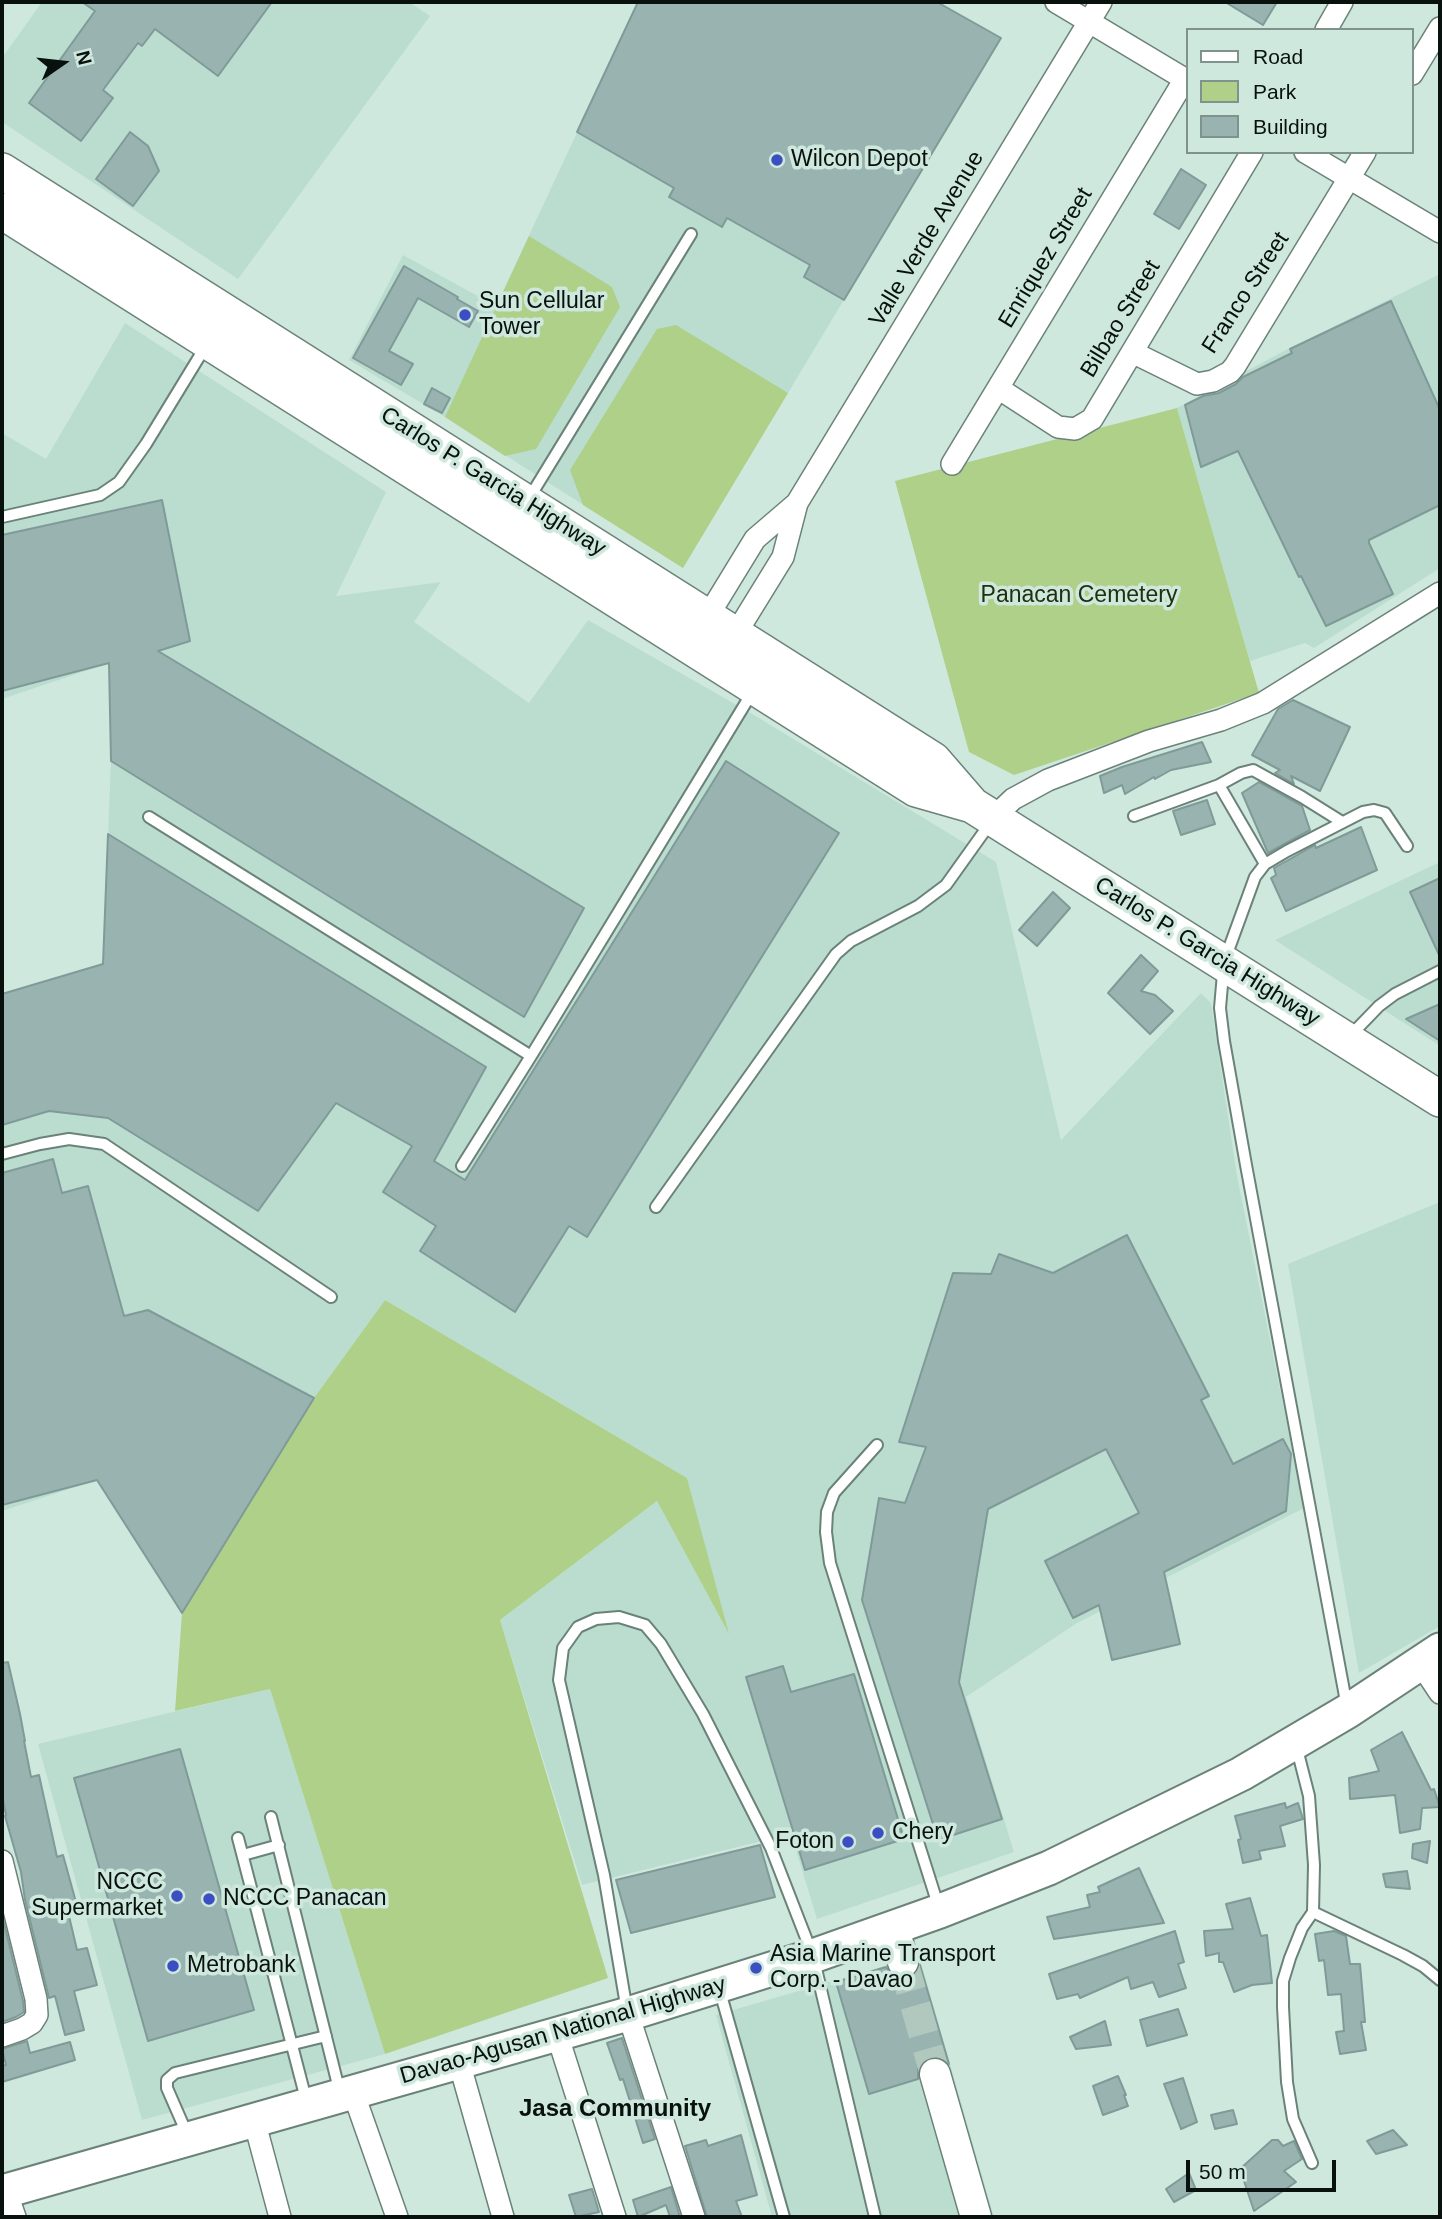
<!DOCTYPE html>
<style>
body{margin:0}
#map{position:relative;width:1442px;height:2219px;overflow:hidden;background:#cfe8de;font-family:Helvetica,sans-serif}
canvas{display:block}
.frame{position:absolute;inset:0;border:4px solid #08110e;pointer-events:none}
.legend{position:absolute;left:1186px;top:28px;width:228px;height:126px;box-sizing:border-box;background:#cfe8de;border:2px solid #7f928b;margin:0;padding:9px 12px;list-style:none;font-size:21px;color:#08110e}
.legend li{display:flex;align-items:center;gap:14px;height:35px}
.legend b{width:35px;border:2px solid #7f928b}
.north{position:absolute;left:28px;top:28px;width:70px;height:70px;-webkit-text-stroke:5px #cfe8de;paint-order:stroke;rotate:76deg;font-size:19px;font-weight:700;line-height:28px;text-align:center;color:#08110e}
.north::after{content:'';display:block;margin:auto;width:24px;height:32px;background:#08110e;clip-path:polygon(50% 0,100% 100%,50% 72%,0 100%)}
.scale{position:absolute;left:1186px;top:2160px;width:150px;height:32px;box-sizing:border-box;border:4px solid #08110e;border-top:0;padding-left:9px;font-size:21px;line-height:24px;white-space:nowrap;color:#08110e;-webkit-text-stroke:5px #cfe8de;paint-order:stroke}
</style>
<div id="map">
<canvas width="1442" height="2219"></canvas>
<div class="frame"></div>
<ul class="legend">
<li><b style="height:9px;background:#fff"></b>Road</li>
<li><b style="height:19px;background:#aed089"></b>Park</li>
<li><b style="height:19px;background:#98b3b0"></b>Building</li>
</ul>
<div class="north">N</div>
<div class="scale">50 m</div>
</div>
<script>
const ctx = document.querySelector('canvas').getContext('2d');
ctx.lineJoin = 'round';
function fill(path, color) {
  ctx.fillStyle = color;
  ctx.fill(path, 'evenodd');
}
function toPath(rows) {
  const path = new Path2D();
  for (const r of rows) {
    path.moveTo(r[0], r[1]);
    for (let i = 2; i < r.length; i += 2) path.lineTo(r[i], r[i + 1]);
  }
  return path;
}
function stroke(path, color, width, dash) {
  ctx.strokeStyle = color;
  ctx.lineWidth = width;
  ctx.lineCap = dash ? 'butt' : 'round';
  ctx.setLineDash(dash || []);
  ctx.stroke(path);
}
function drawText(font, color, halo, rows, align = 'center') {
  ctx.font = font + ' Helvetica,sans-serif';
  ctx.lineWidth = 7;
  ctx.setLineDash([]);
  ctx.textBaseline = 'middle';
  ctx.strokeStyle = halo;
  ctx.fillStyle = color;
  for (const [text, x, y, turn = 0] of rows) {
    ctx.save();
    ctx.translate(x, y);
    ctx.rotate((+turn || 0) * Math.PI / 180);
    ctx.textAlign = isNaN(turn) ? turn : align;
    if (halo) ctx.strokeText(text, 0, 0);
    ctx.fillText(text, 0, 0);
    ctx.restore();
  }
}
const built = toPath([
 [42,2,409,2,430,16,238,279,2,122,2,58],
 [638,2,937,2,1001,38,683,568,445,417,349,360,403,255,496,306],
 [1440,274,1440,568,1314,648,1305,643,1250,661,1177,408,1284,351],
 [125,323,386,492,336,596,441,582,414,622,529,703,588,620,754,715,996,862,1061,1140,1201,993,1211,1003,1237,1176,1304,1508,1077,1623,966,1697,1014,1852,817,1919,791,1834,582,1885,500,1620,657,1501,727,1630,687,1478,385,1300,314,1398,182,1613,97,1480,2,1511,2,994,103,964,111,761,109,663,2,699,2,433,46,459],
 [1440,862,1440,1046,1275,940],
 [1440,1202,1440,1626,1359,1673,1288,1264],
 [270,1689,385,2054,142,2120,38,1744],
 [919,1956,994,2217,772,2217,716,2015]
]);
const green = toPath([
 [529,236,612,287,620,307,536,449,505,456,445,417],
 [676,325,788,393,683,568,583,505,570,470,657,329],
 [1177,408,1259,693,1014,775,969,752,895,481],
 [385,1300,687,1478,729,1634,657,1501,500,1620,608,1978,385,2054,270,1689,175,1711,182,1613,314,1398]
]);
const building = toPath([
 [82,2,272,2,218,76,155,29,142,46,138,43,103,90,113,98,81,141,29,103,95,11,82,2],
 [638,2,937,2,1001,38,844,300,804,277,810,265,727,218,722,227,669,197,674,188,577,132,638,2],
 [1225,2,1277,2,1263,25,1225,2],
 [130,132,148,146,159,171,133,206,96,179,130,132],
 [1181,169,1206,185,1179,229,1154,214,1181,169],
 [404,266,458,297,457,299,478,311,469,327,418,298,389,351,413,364,401,385,353,358,404,266],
 [1391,301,1440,410,1440,505,1369,540,1369,543,1393,594,1326,626,1301,576,1299,577,1238,451,1201,467,1185,405,1203,396,1219,393,1236,384,1243,377,1292,353,1290,349,1391,301],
 [432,388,450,398,442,413,424,404,432,388],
 [162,500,190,641,158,651,584,908,524,1017,111,761,109,663,2,691,2,535,162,500],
 [1293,700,1350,727,1320,791,1291,776,1294,784,1275,773,1280,770,1252,755,1278,709,1293,700],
 [1202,742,1211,762,1171,770,1155,779,1154,777,1125,794,1122,785,1104,793,1100,776,1122,767,1202,742],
 [726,761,839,833,587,1237,569,1226,515,1312,420,1251,436,1226,383,1192,412,1146,336,1103,258,1211,108,1118,49,1111,2,1125,2,994,103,964,108,834,486,1067,434,1161,465,1180,726,761],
 [1259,782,1302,806,1310,830,1268,853,1242,793,1259,782],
 [1207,800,1215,824,1181,835,1173,811,1207,800],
 [1361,827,1377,870,1286,911,1271,878,1276,875,1274,868,1315,845,1316,848,1361,827],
 [1440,878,1440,957,1410,892,1440,878],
 [1053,892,1070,908,1037,946,1019,930,1053,892],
 [1141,955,1158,971,1141,991,1155,995,1173,1011,1150,1034,1108,993,1141,955],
 [1440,1004,1440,1041,1406,1019,1440,1004],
 [53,1159,62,1193,88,1186,124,1316,148,1310,314,1398,182,1613,97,1480,2,1505,2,1173,53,1159],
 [1127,1235,1209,1396,1201,1400,1233,1464,1283,1439,1291,1454,1286,1511,1164,1572,1180,1644,1112,1660,1099,1605,1073,1618,1045,1561,1139,1513,1106,1449,988,1509,959,1682,1002,1819,938,1840,862,1600,879,1498,905,1503,926,1447,899,1442,953,1273,991,1274,999,1254,1053,1273,1127,1235],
 [8,1662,20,1714,25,1741,24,1741,31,1777,39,1775,57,1857,63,1855,79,1913,69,1916,77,1950,87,1948,97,1985,74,1991,84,2030,65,2035,55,1996,49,1998,25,1900,21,1872,5,1816,6,1815,2,1795,2,1663,8,1662],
 [783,1666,791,1692,854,1674,904,1839,805,1870,746,1677,783,1666],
 [1402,1732,1431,1790,1434,1789,1440,1807,1422,1808,1420,1829,1400,1833,1395,1795,1350,1799,1349,1778,1379,1771,1371,1750,1402,1732],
 [180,1749,254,2010,148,2041,74,1778,180,1749],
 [1285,1803,1286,1808,1298,1803,1303,1819,1280,1826,1285,1846,1259,1851,1261,1859,1243,1863,1238,1840,1241,1839,1235,1816,1285,1803],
 [1430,1841,1427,1863,1412,1858,1413,1844,1430,1841],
 [760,1845,775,1897,631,1933,616,1880,760,1845],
 [1139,1868,1164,1923,1054,1939,1047,1917,1090,1907,1087,1895,1100,1892,1098,1887,1139,1868],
 [1407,1871,1410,1889,1386,1887,1383,1874,1407,1871],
 [1250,1898,1261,1936,1267,1935,1272,1983,1252,1985,1234,1992,1223,1962,1219,1962,1219,1953,1206,1956,1204,1931,1233,1929,1226,1904,1250,1898],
 [2,1915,23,2001,24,2012,16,2017,2,2022,2,1915],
 [1175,1931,1184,1962,1178,1964,1186,1988,1159,1997,1153,1982,1131,1989,1128,1977,1080,1998,1078,1994,1057,1999,1049,1974,1175,1931],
 [1334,1931,1346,1936,1350,1964,1360,1964,1365,2022,1361,2022,1366,2050,1340,2054,1336,2032,1344,2031,1341,1994,1328,1995,1324,1960,1319,1961,1315,1934,1334,1931],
 [920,1965,949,2064,940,2057,930,2057,923,2061,918,2069,918,2079,869,2094,836,1982,886,1967,891,1975,898,1979,907,1979,916,1974,920,1965],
 [1178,2009,1187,2035,1147,2046,1140,2020,1178,2009],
 [1105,2021,1111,2045,1076,2049,1070,2037,1105,2021],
 [622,2038,655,2139,643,2143,623,2079,620,2080,607,2043,622,2038],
 [27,2041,30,2053,70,2042,75,2060,2,2082,2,2066,6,2065,2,2049,27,2041],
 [1118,2076,1126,2095,1124,2095,1128,2106,1103,2115,1093,2086,1118,2076],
 [1183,2078,1197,2122,1181,2129,1164,2084,1183,2078],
 [1233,2110,1237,2124,1215,2129,1211,2115,1233,2110],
 [1393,2130,1407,2145,1376,2154,1367,2141,1393,2130],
 [741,2135,757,2195,736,2201,742,2217,707,2217,685,2146,706,2140,708,2146,741,2135],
 [1272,2140,1278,2140,1283,2146,1294,2141,1302,2159,1284,2171,1296,2182,1254,2211,1240,2169,1272,2140],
 [1189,2173,1196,2190,1174,2202,1166,2189,1189,2173],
 [671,2187,680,2217,670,2217,666,2205,638,2217,633,2200,671,2187],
 [592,2189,599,2212,576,2217,569,2195,592,2189]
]);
const secondaryTunnel = toPath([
 [903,1962,935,2074]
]);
const service = toPath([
 [528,500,691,234],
 [2,517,100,495,119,482,146,444,207,344],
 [1219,785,1265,864],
 [1134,816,1219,785,1241,773,1253,770,1302,797,1342,822],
 [149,817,531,1056],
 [1350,1036,1379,1006,1395,994,1440,971],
 [2,1154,40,1144,69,1139,104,1144,331,1297],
 [462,1166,531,1056,753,691],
 [656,1207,836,954,851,941,918,906,946,885,991,822],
 [877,1445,834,1493,827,1512,826,1532,830,1563,939,1908],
 [1347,1707,1246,1165,1224,1041,1220,1008,1224,962,1255,877,1265,864,1287,851,1363,812,1374,810,1385,813,1407,846],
 [1296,1745,1309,1796,1314,1865,1313,1912,1302,1928,1290,1958,1283,1981,1283,2007,1287,2082,1293,2119,1312,2163],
 [271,1817,340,2093],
 [238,1838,307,2103],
 [243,1855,279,1845],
 [1313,1912,1403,1955,1423,1966,1440,1980],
 [719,1988,784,2217],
 [627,2011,604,1875,559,1680,563,1648,578,1627,596,1619,619,1617,645,1625,661,1644,703,1714,771,1848,813,1956,875,2217],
 [188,2136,167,2088,167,2080,175,2073,326,2036]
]);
const minor = toPath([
 [1056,2,1188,81],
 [1326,30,1342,2],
 [1412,74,1440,28],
 [1305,152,1440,232],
 [1132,352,1197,384,1213,381,1230,372,1235,366,1365,152],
 [998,388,1058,427,1075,429,1092,419,1252,152],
 [952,464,1185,79],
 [703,624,755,539,797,503],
 [730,643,783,557,797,503,1101,2],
 [993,818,1013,799,1048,780,1149,741,1221,720,1263,703,1440,593],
 [1420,1663,1440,1693],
 [2,1861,36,1999,37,2015,32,2023,22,2029,2,2036],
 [628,2014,694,2217],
 [557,2034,615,2217],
 [459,2062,503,2217],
 [353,2092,397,2217],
 [254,2120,280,2217],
 [6,2191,15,2217]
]);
const secondary = toPath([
 [894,1928,903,1962],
 [935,2074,976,2217]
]);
const primary = toPath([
 [2,2192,628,2014,813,1956,940,1911,1049,1868,1241,1774,1348,1711,1440,1650]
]);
const trunk = toPath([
 [2,171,933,760,972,805],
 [2,211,916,789,972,805,1440,1099]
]);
const markers = [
 [777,160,7,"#3c4fc2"],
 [465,315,7,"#3c4fc2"],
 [878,1833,7,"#3c4fc2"],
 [848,1842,7,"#3c4fc2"],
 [177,1896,7,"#3c4fc2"],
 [209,1899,7,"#3c4fc2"],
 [173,1966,7,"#3c4fc2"],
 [756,1968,7,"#3c4fc2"]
];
const poiNames = [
 ["Wilcon Depot",791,160],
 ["Sun Cellular",479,302],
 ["Tower",479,328],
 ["Chery",892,1833],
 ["Foton",834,1842,"right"],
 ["NCCC",163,1883,"right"],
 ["Supermarket",163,1909,"right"],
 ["NCCC Panacan",223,1899],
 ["Asia Marine Transport",770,1955],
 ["Corp. - Davao",770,1981],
 ["Metrobank",187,1966]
];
const streetNames = [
 ["Valle Verde Avenue",927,239,-59],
 ["Enriquez Street",1046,258,-59],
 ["Franco Street",1246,293,-57],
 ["Bilbao Street",1121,319,-59],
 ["Carlos P. Garcia Highway",493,482,32],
 ["Carlos P. Garcia Highway",1207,952,32],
 ["Davao-Agusan National Highway",563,2031,-16]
];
const parkNames = [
 ["Panacan Cemetery",1079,596]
];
const neighbourhoodNames = [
 ["Jasa Community",615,2109]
];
fill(built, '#bbddd0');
fill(green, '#aed089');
fill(building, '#98b3b0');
stroke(building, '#809a98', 2);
stroke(secondaryTunnel, '#b1c8bf', 30, [30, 15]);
stroke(service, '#6b8279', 14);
stroke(minor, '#6b8279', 24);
stroke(secondary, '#6b8279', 33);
stroke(primary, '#6b8279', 37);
stroke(trunk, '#6b8279', 38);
stroke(service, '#fff', 10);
stroke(minor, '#fff', 21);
stroke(secondary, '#fff', 30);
stroke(primary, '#fff', 33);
stroke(trunk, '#fff', 35);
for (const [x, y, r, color] of markers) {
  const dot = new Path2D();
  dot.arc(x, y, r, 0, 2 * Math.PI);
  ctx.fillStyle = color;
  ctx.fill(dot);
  stroke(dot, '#cfe8de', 2.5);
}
drawText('23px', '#08110e', '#cfe8de', poiNames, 'left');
drawText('23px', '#08110e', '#cfe8de', streetNames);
drawText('23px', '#202f0c', '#cfe8de', parkNames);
drawText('bold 24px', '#08110e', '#cfe8de', neighbourhoodNames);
</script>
